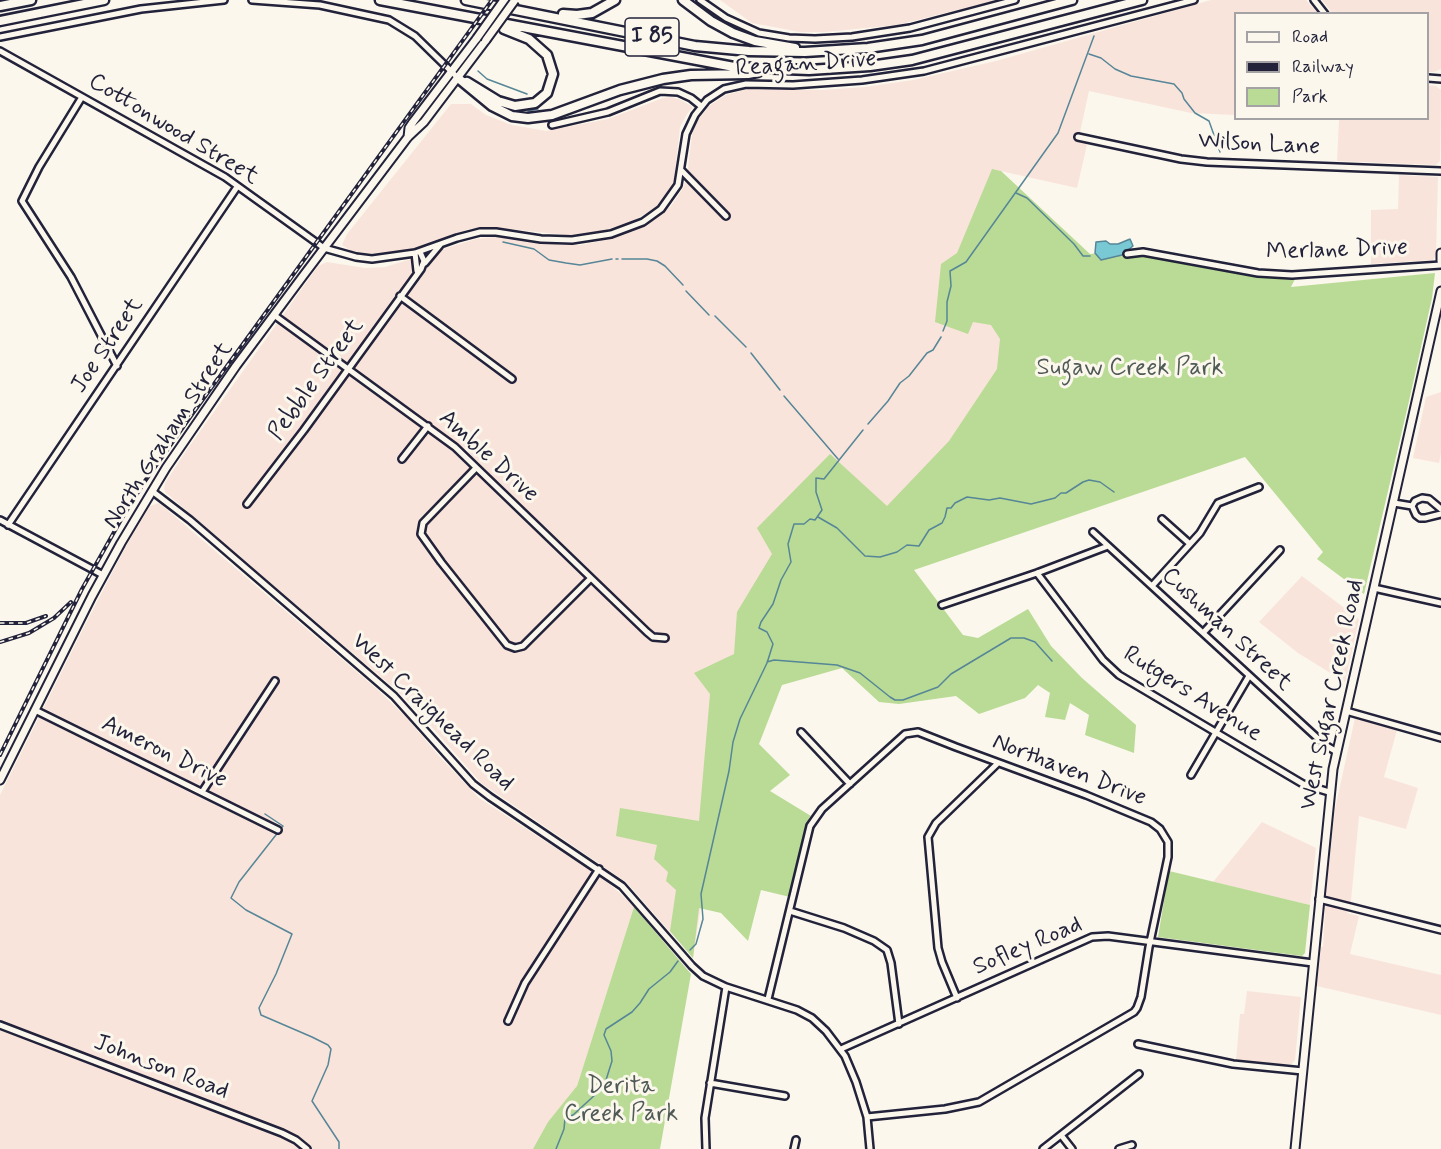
<!DOCTYPE html>
<style>
body{margin:0}
#map{position:relative;width:1441px;height:1149px;overflow:hidden;background:#fbf7ec;font-family:Mynerve,sans-serif}
canvas{display:block}
.legend{position:absolute;left:1234px;top:12px;width:195px;height:108px;box-sizing:border-box;background:#fbf7ec;border:2px solid #a4a2a5;margin:0;padding:8px 10px;list-style:none;font-size:18px;color:#22223b}
.legend li{display:flex;align-items:center;gap:12px;height:30px}
.legend b{width:30px;border:2px solid #a4a2a5}
</style>
<div id="map">
<canvas width="1441" height="1149"></canvas>
<ul class="legend">
<li><b style="height:8px;background:#fbf7ec"></b>Road</li>
<li><b style="height:8px;background:#22223b"></b>Railway</li>
<li><b style="height:16px;background:#b9db95"></b>Park</li>
</ul>
</div>
<script>
const ctx = document.querySelector('canvas').getContext('2d');
ctx.lineJoin = 'round';
function fill(path, color) {
  ctx.fillStyle = color;
  ctx.fill(path, 'evenodd');
}
function toPath(rows) {
  const path = new Path2D();
  for (const r of rows) {
    path.moveTo(r[0], r[1]);
    for (let i = 2; i < r.length; i += 2) path.lineTo(r[i], r[i + 1]);
  }
  return path;
}
function stroke(path, color, width, dash) {
  ctx.strokeStyle = color;
  ctx.lineWidth = width;
  ctx.lineCap = dash ? 'butt' : 'round';
  ctx.setLineDash(dash || []);
  ctx.stroke(path);
}
function drawText(font, color, halo, rows, align = 'center') {
  ctx.font = font + ' Mynerve,sans-serif';
  ctx.lineWidth = 6;
  ctx.setLineDash([]);
  ctx.textBaseline = 'middle';
  ctx.strokeStyle = halo;
  ctx.fillStyle = color;
  for (const [text, x, y, turn = 0] of rows) {
    ctx.save();
    ctx.translate(x, y);
    ctx.rotate((+turn || 0) * Math.PI / 180);
    ctx.textAlign = isNaN(turn) ? turn : align;
    if (halo) ctx.strokeText(text, 0, 0);
    ctx.fillText(text, 0, 0);
    ctx.restore();
  }
}
const built = toPath([
 [720,0,997,0,897,25,825,32,800,32,752,23],
 [1211,0,1306,0,1318,13,1236,14,1235,115,1191,113,1089,91,1080,132,1087,145,1077,188,996,170,1012,349,892,541,835,465,704,885,693,958,626,882,481,783,415,708,395,689,282,593,166,493,164,489,165,483,186,451,318,266,327,262,365,268,385,267,476,239,496,237,562,245,581,245,615,238,647,226,671,206,683,188,687,176,692,135,695,124,709,106,726,95,748,89,823,90,865,87,913,80,996,61],
 [1322,0,1441,0,1441,69,1434,72,1428,72,1428,14,1332,13],
 [1428,85,1436,86,1441,90,1440,161,1436,165,1337,161,1339,120,1313,119,1428,118],
 [671,97,679,99,693,107,687,114,680,127,674,181,667,194,658,206,633,221,602,231,567,235,490,227,469,229,441,239,423,248,392,255,364,253,352,251,342,245,347,234,451,104,471,104,486,115,512,125,546,131,608,119,663,98],
 [1399,175,1438,177,1436,255,1433,260,1371,264,1371,210,1398,209],
 [1441,392,1441,453,1439,463,1413,458,1426,397],
 [159,503,377,689,406,717,439,756,479,798,602,878,620,893,634,907,557,1149,0,1149,0,795,85,625,126,546,150,506],
 [1302,576,1359,619,1345,682,1298,653,1259,622],
 [1355,718,1397,730,1384,777,1418,788,1406,829,1359,816,1351,901,1347,913,1359,916,1350,954,1441,975,1441,1015,1317,986,1321,947,1323,947,1326,890,1335,809],
 [1262,822,1316,848,1310,905,1213,882],
 [1247,991,1301,997,1295,1060,1292,1064,1268,1065,1236,1061,1240,1014,1244,1014]
]);
const green = toPath([
 [992,169,1001,171,1090,254,1135,249,1216,262,1215,269,1295,279,1291,287,1435,273,1432,298,1409,401,1364,594,1317,559,1323,552,1245,457,914,570,963,635,978,638,1028,609,1051,646,1082,678,1136,725,1134,753,1085,735,1089,715,1070,703,1065,720,1045,717,1050,693,1038,685,1025,698,979,714,956,696,899,704,879,702,842,668,782,685,759,744,790,775,770,791,811,816,809,818,790,897,761,890,748,941,721,913,699,908,693,958,670,931,676,890,666,881,668,872,654,859,657,845,616,836,620,808,699,821,710,694,694,673,734,654,737,612,772,554,757,528,830,454,887,506,949,441,997,369,1000,339,991,325,973,322,968,334,935,322,941,264,957,253],
 [1169,871,1310,905,1305,953,1302,956,1158,937],
 [634,907,691,974,660,1149,533,1149,548,1122,577,1086]
]);
const water = toPath([
 [1130,239,1133,246,1122,255,1101,260,1095,253,1096,242,1106,241,1110,244,1118,244,1130,239]
]);
const stream = toPath([
 [1089,54,1101,58,1115,69,1131,76,1174,84,1182,93,1184,99,1195,113,1209,121,1220,152],
 [478,71,487,79,527,94],
 [528,111,538,109],
 [1016,193,1027,198,1074,244,1083,256,1090,256],
 [503,242,534,249,549,260,566,263,580,265,612,259],
 [616,259,618,259],
 [622,259,647,259,657,261,665,266,683,285],
 [686,291,709,315],
 [715,316,746,347],
 [943,331,947,321,947,302,951,286,950,271,966,262,1058,133,1094,36],
 [751,353,780,390],
 [784,396,838,459],
 [868,424,888,401,900,383,909,376,927,353,933,350,941,337],
 [818,517,837,528,865,556,880,557,897,552,907,545,919,546,929,530,942,523,945,517,947,508,951,508,955,503,967,497,989,500,1000,498,1031,504,1055,498,1061,493,1066,493,1083,482,1089,480,1100,482,1114,492],
 [767,662,774,660,837,665,860,673,890,697,895,700,903,700,938,687,951,674,1011,638,1024,638,1035,642,1052,661],
 [265,814,283,826,239,882,231,898,246,910,292,934,276,974,259,1008,261,1015,312,1037,328,1045,331,1049,328,1065,312,1101,339,1142,339,1149],
 [690,950,696,944,703,919,701,894,729,771,733,742,740,719,767,663,773,644,767,632,759,628,761,622,773,604,781,580,791,562,788,544,794,524,804,524,810,519,815,520,822,510,816,492,816,478,824,479,863,430],
 [556,1149,564,1129,565,1118,573,1115,596,1094,606,1080,612,1061,611,1051,604,1035,606,1029,632,1012,640,1003,649,989,670,972,678,961]
]);
const minor = toPath([
 [252,0,320,5,389,20,415,36,458,78],
 [700,0,726,18,759,33,789,38,815,39,852,37,910,28,1015,0],
 [1314,0,1325,14],
 [0,37,141,9,224,0],
 [0,51,225,177,324,248,356,257,372,259,415,253,457,238,480,232,496,232,541,239,572,240,611,234,643,222,661,209,678,185,686,134,695,115,707,100,724,89,746,84,793,85,862,80,924,71,1194,0],
 [1428,78,1441,79],
 [82,97,39,167,22,201,71,277,117,366],
 [552,125,608,112,660,91,678,92,691,98,701,106],
 [1078,137,1181,159,1207,162,1441,171],
 [682,171,726,216],
 [415,253,417,271],
 [1127,254,1143,252,1258,273,1292,275,1441,265],
 [425,263,440,245],
 [400,296,512,379],
 [274,315,455,447,647,632,653,637,665,638],
 [402,459,428,426],
 [476,468,423,523,421,534,441,562,507,645,515,648,523,646,590,579],
 [152,491,190,520,394,696,473,784,490,797,622,886,692,966,703,976,726,987,797,1010,812,1018,826,1031,845,1056,856,1082,867,1117,870,1149],
 [1394,503,1412,506],
 [247,504,304,430,421,269,424,261,420,252],
 [1412,506,1416,515,1420,518,1425,518,1441,514],
 [1412,506,1415,501,1422,498,1429,499,1441,509],
 [1162,519,1190,544],
 [0,520,103,575],
 [8,525,237,187],
 [1093,532,1325,745,1337,752],
 [1037,573,1103,660,1119,675,1303,784,1329,792],
 [1152,586,1200,533,1218,503,1259,487],
 [1374,588,1441,603],
 [942,605,1037,573,1108,546],
 [1203,633,1280,550],
 [35,710,278,830],
 [1346,711,1441,738],
 [801,732,850,784],
 [1191,775,1249,676],
 [202,792,275,681],
 [1319,899,1441,930],
 [790,911,844,928,874,941,887,950,891,963,899,1024],
 [957,998,942,962,938,948,928,837,936,823,998,763],
 [768,999,810,826,822,809,905,734,918,732,956,747,1086,795,1151,822,1160,829,1168,842,1168,857,1149,947,1141,997,1137,1008,1134,1012,979,1102,945,1109,867,1117],
 [508,1021,525,983,599,869],
 [0,1025,282,1133,296,1140,307,1149],
 [1138,1044,1233,1064,1303,1071],
 [841,1049,1092,937,1108,936,1313,963],
 [710,1083,785,1096],
 [1061,1135,1072,1149],
 [706,1149,705,1118,726,987],
 [794,1149,796,1140],
 [1043,1149,1139,1074],
 [1119,1149,1132,1145]
]);
const major = toPath([
 [408,137,409,128,413,122,477,38],
 [1441,253,1441,261],
 [0,780,92,596,121,543,166,468,236,366,303,276,408,137,424,122,486,40],
 [1295,1149,1333,769,1441,291]
]);
const highway = toPath([
 [380,0,734,67,809,70,870,66,912,60,1142,0],
 [466,0,695,46,749,51,805,52,868,48,922,40,1072,0],
 [683,0,711,21,733,33,755,41,795,48],
 [0,6,31,0],
 [563,14,577,15,592,13,615,0],
 [0,21,104,0],
 [458,78,492,106,512,116,528,118,552,115,620,90,663,79,691,75,748,74,758,72],
 [467,82,498,101,515,106,535,103,547,93,553,74,547,55,529,39,504,29]
]);
const rail = toPath([
 [0,623,26,623,46,616],
 [0,642,29,633,54,618,71,602],
 [0,755,82,589,122,518,145,481,193,413,492,0]
]);
const majorBridge = toPath([
 [477,38,504,0],
 [486,40,515,0]
]);
const shields = [
 [652,37,54]
];
const shieldNames = [
 ["I 85",652,37]
];
const streetNames = [
 ["Reagan Drive",806,65,-4],
 ["Cottonwood Street",173,130,31],
 ["Wilson Lane",1259,145,3],
 ["Merlane Drive",1337,251,-2],
 ["Joe Street",108,346,-56],
 ["Pebble Street",317,380,-54],
 ["North Graham Street",169,436,-57],
 ["Amble Drive",488,457,42],
 ["Cushman Street",1226,630,43],
 ["Rutgers Avenue",1192,695,32],
 ["West Sugar Creek Road",1333,695,-78],
 ["West Craighead Road",432,713,44],
 ["Ameron Drive",164,753,26],
 ["Northaven Drive",1069,771,21],
 ["Sofley Road",1028,947,-23],
 ["Johnson Road",161,1068,21]
];
const parkNames = [
 ["Sugaw Creek Park",1130,369],
 ["Derita",621,1087],
 ["Creek Park",621,1115]
];
fill(built, '#f9e4db');
fill(green, '#b9db95');
fill(water, '#79c9d4');
stroke(water, '#568697', 1.5);
stroke(stream, '#568697', 1.5);
stroke(minor, '#22223b', 10);
stroke(major, '#22223b', 11);
stroke(highway, '#22223b', 13);
stroke(minor, '#fbf7ec', 5);
stroke(major, '#fbf7ec', 7);
stroke(highway, '#fbf7ec', 8);
stroke(rail, '#22223b', 4);
stroke(rail, '#fbf7ec', 1.5, [4.5]);
stroke(majorBridge, '#22223b', 11, []);
stroke(majorBridge, '#fbf7ec', 7);
for (const [x, y, w] of shields) {
  const box = new Path2D();
  box.roundRect(x - w / 2, y - 19, w, 38, 4.5);
  ctx.fillStyle = '#fbf7ec';
  ctx.fill(box);
  stroke(box, '#22223b', 1.5);
}
drawText('bold 22px', '#22223b', null, shieldNames);
drawText('24px', '#22223b', '#fbf7ec', streetNames);
drawText('24px', '#4f5a56', '#fbf7ec', parkNames);
</script>
